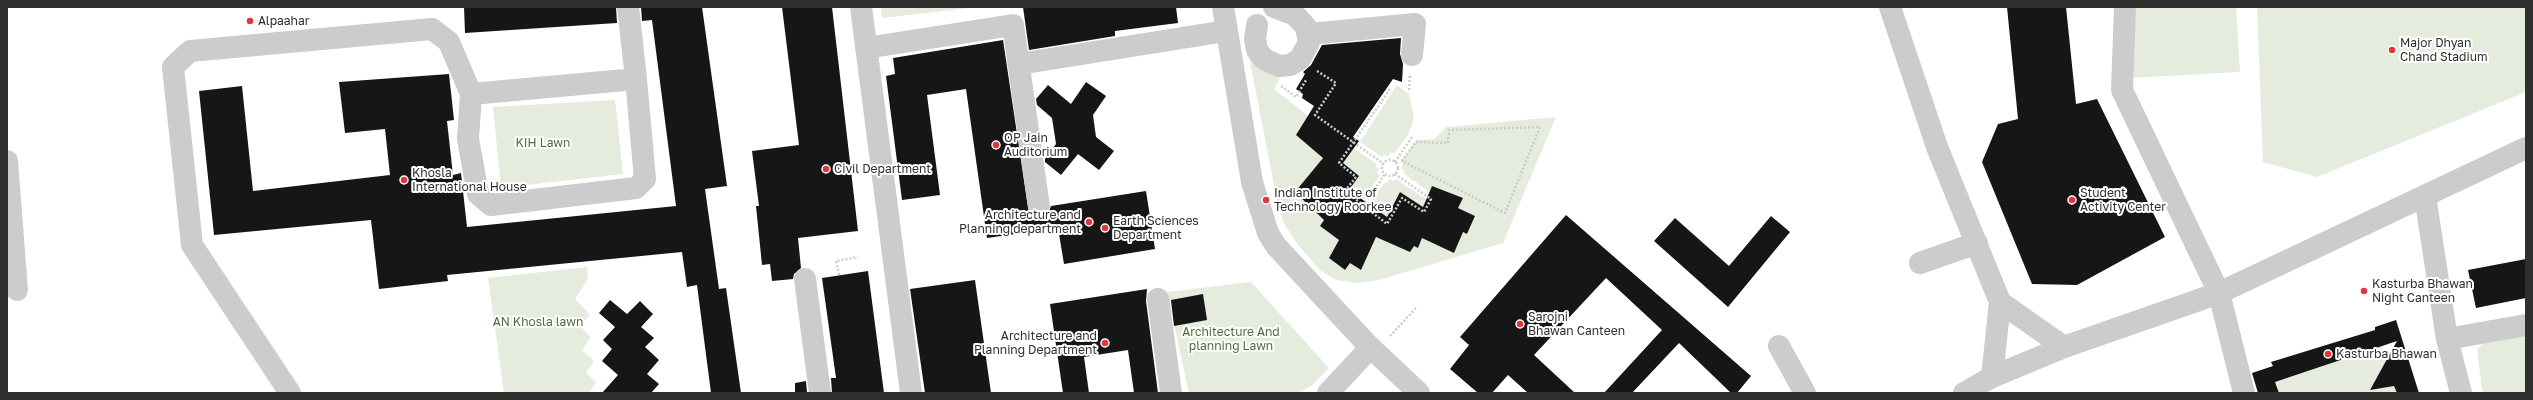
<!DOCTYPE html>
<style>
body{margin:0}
#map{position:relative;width:2533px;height:400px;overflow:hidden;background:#fff;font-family:"Golos Text",sans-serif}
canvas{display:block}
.frame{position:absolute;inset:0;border:8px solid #2f2f2f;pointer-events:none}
</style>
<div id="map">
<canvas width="2533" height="400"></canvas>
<div class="frame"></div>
</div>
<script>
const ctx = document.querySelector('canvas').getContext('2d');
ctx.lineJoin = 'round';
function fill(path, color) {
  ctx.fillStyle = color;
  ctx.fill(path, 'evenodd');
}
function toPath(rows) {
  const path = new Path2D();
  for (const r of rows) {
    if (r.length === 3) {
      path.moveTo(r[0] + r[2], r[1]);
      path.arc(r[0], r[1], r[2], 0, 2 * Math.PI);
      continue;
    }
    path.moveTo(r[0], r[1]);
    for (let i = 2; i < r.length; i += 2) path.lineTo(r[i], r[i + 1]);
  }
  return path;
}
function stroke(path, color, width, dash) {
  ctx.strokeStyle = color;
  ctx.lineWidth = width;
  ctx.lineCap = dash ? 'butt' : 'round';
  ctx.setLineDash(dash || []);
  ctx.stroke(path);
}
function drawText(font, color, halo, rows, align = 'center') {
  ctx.font = font + ' "Golos Text",sans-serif';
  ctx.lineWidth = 4;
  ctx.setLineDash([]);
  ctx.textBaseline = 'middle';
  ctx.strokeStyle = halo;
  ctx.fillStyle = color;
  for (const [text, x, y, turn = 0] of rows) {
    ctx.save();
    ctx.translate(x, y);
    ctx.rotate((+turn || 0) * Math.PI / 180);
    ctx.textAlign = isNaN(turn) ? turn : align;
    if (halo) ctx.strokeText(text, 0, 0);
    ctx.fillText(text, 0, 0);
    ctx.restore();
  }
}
const green = toPath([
 [881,7,978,7,882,18],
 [2126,7,2236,7,2240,72,2130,78],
 [2257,7,2526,7,2526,92,2317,177,2263,162],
 [1249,56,1280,78,1274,89,1308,116,1296,135,1323,158,1296,192,1324,220,1320,226,1339,240,1329,258,1345,270,1350,263,1358,230,1418,248,1423,237,1454,252,1459,242,1449,237,1453,228,1468,234,1475,216,1458,208,1463,198,1432,186,1429,192,1403,173,1405,171,1401,168,1403,164,1401,162,1416,140,1435,139,1446,127,1556,117,1503,243,1379,280,1358,283,1336,280,1320,270,1297,244,1285,225,1278,206],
 [1397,85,1409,94,1414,118,1408,135,1394,154,1391,152,1388,157,1384,154,1382,157,1360,142],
 [615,100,623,174,501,188,493,107],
 [1354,148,1377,164,1375,166,1379,169,1377,173,1380,175,1363,200,1349,190,1359,176,1343,163],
 [1390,179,1394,181,1396,179,1426,199,1423,207,1400,192,1386,218,1369,205,1385,182,1387,183],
 [587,267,588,279,575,299,590,315,580,326,591,337,582,350,594,361,586,373,596,382,589,393,504,393,488,278],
 [1251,282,1329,368,1311,386,1298,393,1189,393,1167,292],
 [2526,335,2526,393,2485,393,2482,390,2477,349,2484,343],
 [2381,346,2391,373,2376,378,2375,384,2394,384,2397,393,2279,393,2275,382]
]);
const building = toPath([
 [464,7,616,7,617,23,465,33],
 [641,7,702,7,727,186,705,189,719,289,726,288,741,393,711,393,697,285,687,287,682,252,447,275,448,281,379,289,371,220,214,235,199,91,242,86,253,191,390,175,385,129,345,133,339,82,449,74,454,120,447,121,453,175,461,173,467,227,676,206,652,20,642,21],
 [782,7,832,7,858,231,798,238,801,268,794,274,793,279,772,281,770,264,762,265,756,206,759,206,752,151,799,145],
 [1023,7,1176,7,1178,23,1115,31,1115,36,1029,50],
 [2007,7,2066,7,2076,104,2097,99,2165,237,2077,285,2032,284,1982,162,1998,124,2018,119],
 [1401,38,1400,54,1403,64,1402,82,1393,79,1353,137,1359,141,1343,163,1359,176,1349,190,1387,217,1400,192,1423,207,1432,186,1463,198,1458,208,1475,216,1467,234,1463,232,1454,253,1422,238,1418,248,1414,246,1410,252,1376,237,1361,270,1350,263,1345,270,1329,258,1339,240,1320,226,1324,220,1295,192,1323,158,1296,135,1314,106,1302,98,1303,94,1296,89,1305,74,1303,72,1311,65,1322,45],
 [1003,40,1029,214,1035,219,1041,219,1047,217,1051,206,1146,191,1155,249,1064,264,1058,228,987,238,966,89,927,95,940,195,902,200,886,76,895,74,893,58],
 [1086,82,1106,96,1093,115,1096,137,1114,151,1099,170,1078,154,1061,175,1045,162,1045,159,1056,144,1052,118,1037,105,1036,99,1048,85,1071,104],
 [1566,215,1751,376,1737,393,1731,393,1679,343,1632,393,1604,393,1662,330,1606,278,1534,355,1575,393,1528,393,1508,375,1492,393,1478,393,1450,369,1469,345,1460,337],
 [1771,216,1790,232,1728,307,1654,241,1675,218,1729,266],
 [2526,259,2526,298,2476,308,2468,270],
 [868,271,884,393,832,393,831,378,836,378,822,278],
 [975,280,991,393,925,393,910,289],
 [1147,289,1146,301,1158,393,1134,393,1128,350,1084,357,1089,393,1063,393,1050,304],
 [1203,294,1207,320,1174,326,1171,300],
 [610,300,627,314,640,301,653,314,641,327,654,338,645,347,659,360,647,374,659,384,651,393,602,393,618,375,602,361,612,349,603,340,615,327,599,313],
 [2396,320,2419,393,2397,393,2394,386,2370,390,2397,341,2275,382,2279,393,2258,393,2252,373,2273,366,2271,362,2375,330,2375,327],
 [806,381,807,393,795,393,795,383]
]);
const path = toPath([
 [1317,71,1336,83,1315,115,1384,164],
 [1281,86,1296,97,1306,80],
 [1390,89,1339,163,1356,177,1345,191,1387,224,1402,198,1424,212,1431,199,1395,174],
 [1409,90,1410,75],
 [1540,127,1505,213,1402,161,1416,142,1448,143,1449,130,1540,127],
 [1390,168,8],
 [1395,162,1412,137],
 [1363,206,1385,174],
 [839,275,836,261,858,257],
 [1390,336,1416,308]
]);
const minor = toPath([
 [861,7,911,393],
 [1223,7,1252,182,1268,233,1276,246,1368,345,1419,393],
 [1890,7,1937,147,2000,302,1992,377],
 [2125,7,2122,90,2219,293,2244,393],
 [1257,25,1255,39,1257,50,1264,59,1279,66,1290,65,1300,59,1309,42,1306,27,1295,15,1274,7],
 [1309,34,1415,24,1412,55],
 [866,48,1013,25,1039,207],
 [1019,64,1226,31],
 [471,94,468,139,478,194,491,205,636,188,645,179,636,79],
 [7,161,17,290],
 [2425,196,2447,339,2461,393],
 [1920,263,1977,243],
 [805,279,820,393],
 [1158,299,1171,393],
 [2000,302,2064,347],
 [2447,339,2526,325],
 [1779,346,1805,393],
 [290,393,192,245,173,67,190,51,432,29,449,42,471,94,636,79,628,7],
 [1328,393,1370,348],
 [1964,393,1992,377,2064,347,2219,293,2526,148]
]);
const markers = [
 [250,21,4,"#e2363b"],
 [2392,50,4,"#e2363b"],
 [996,145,4,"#e2363b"],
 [826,169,4,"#e2363b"],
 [404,180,4,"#e2363b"],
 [1266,200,4,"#e2363b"],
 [2072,200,4,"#e2363b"],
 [1089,222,4,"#e2363b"],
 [1105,228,4,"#e2363b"],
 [2364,291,4,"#e2363b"],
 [1520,324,4,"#e2363b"],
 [1105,343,4,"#e2363b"],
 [2328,354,4,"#e2363b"]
];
const poiNames = [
 ["Alpaahar",258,21],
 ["Major Dhyan",2400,43],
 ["Chand Stadium",2400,57],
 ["OP Jain",1004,138],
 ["Auditorium",1004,152],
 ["Civil Department",834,169],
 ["Khosla",412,173],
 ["International House",412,187],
 ["Indian Institute of",1274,193],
 ["Technology Roorkee",1274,207],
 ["Student",2080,193],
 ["Activity Center",2080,207],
 ["Architecture and",1081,215,"right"],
 ["Planning department",1081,229,"right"],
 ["Earth Sciences",1113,221],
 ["Department",1113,235],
 ["Kasturba Bhawan",2372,284],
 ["Night Canteen",2372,298],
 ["Sarojni",1528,317],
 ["Bhawan Canteen",1528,331],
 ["Architecture and",1097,336,"right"],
 ["Planning Department",1097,350,"right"],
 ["Kasturba Bhawan",2336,354]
];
const parkNames = [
 ["KIH Lawn",543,143],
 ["AN Khosla lawn",538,322],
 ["Architecture And",1231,332],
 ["planning Lawn",1231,346]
];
fill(green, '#e5ecde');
fill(building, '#161616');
stroke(path, '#ccc', 2.5, [2, 2]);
stroke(minor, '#ccc', 22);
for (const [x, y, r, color] of markers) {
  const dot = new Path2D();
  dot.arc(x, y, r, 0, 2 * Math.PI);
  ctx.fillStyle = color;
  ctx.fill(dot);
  stroke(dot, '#fff', 1.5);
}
drawText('12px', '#2f2f2f', '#fff', poiNames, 'left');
drawText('12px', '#506b3d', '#fff', parkNames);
</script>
